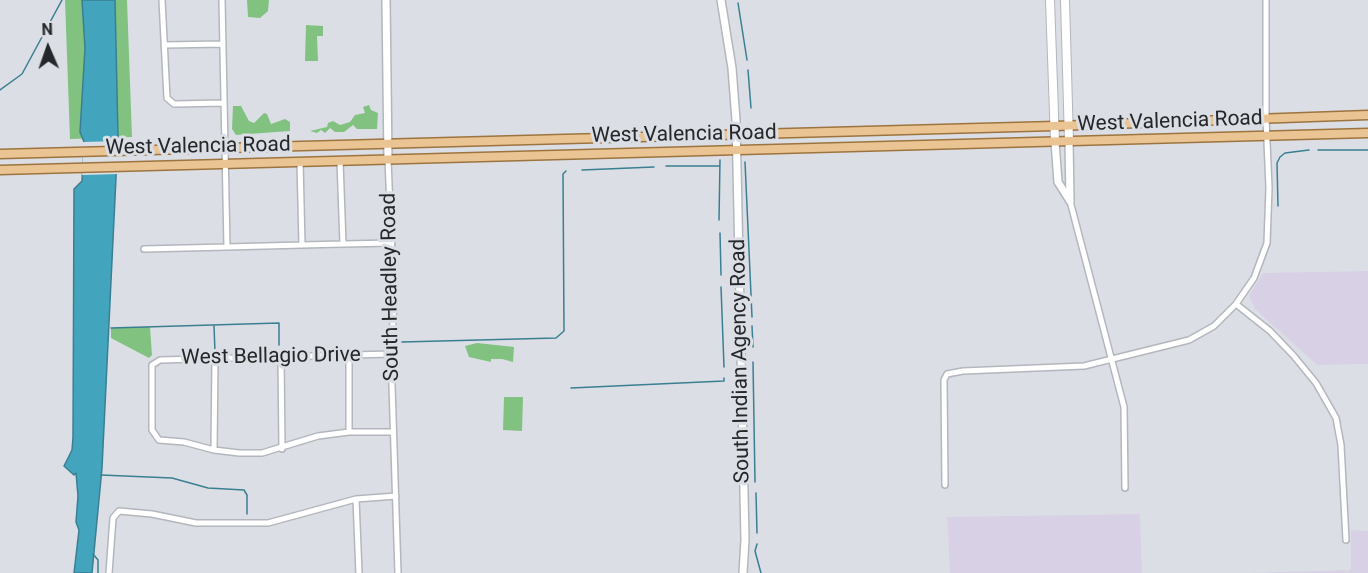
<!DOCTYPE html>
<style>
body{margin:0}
#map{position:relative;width:1368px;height:573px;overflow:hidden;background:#dbdfe5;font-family:Roboto,sans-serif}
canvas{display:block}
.north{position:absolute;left:18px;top:18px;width:60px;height:60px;-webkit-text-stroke:4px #dbdfe5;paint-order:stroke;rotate:358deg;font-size:16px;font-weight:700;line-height:24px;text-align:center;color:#252729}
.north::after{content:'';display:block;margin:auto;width:21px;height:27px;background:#252729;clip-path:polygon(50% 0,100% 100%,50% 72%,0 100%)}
</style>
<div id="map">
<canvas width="1368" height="573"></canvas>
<div class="north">N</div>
</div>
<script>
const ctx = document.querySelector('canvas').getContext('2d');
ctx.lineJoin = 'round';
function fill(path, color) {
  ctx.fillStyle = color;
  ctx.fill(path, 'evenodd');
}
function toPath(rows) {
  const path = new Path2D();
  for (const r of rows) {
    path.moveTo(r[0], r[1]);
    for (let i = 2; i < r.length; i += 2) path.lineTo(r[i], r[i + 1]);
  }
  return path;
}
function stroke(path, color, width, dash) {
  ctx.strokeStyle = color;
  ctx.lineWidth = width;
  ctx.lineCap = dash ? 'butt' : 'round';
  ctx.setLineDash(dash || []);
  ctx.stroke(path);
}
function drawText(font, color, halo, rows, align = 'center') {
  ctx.font = font + ' Roboto,sans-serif';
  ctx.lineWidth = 6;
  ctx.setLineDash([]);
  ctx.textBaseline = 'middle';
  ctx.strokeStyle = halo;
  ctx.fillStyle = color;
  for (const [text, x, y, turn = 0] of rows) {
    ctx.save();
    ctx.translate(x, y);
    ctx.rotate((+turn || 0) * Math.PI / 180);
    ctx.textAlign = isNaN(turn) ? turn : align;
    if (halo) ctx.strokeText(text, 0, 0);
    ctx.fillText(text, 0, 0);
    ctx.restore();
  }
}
const industrial = toPath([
 [1368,271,1368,364,1317,365,1255,309,1249,296,1263,273],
 [1140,514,1142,573,950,573,947,517],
 [1351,530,1368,531,1368,573,1246,573,1351,570]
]);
const green = toPath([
 [65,0,127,0,132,137,70,139],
 [247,0,269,0,268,11,260,18,248,17],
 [306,25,323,26,323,36,317,36,318,61,305,61],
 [369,105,371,110,378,113,377,129,357,129,353,125,344,132,335,132,330,128,325,133,321,130,317,133,310,131,327,127,328,123,333,121,340,125,350,122,355,115,365,113,363,107],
 [233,106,241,106,249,121,254,123,264,113,267,114,271,124,285,119,290,122,290,131,236,135,232,129],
 [150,327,152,355,149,358,111,338,111,328],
 [477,343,514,347,513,362,502,359,491,359,491,362,469,357,465,346],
 [504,397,523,397,522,431,503,430]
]);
const water = toPath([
 [82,0,115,0,118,136,102,468,92,573,74,573,79,530,76,522,78,496,76,473,74,475,64,466,72,450,73,437,74,189,82,181,84,142,80,132,85,48,82,0]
]);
const pier = toPath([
 [119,141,119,174,82,175,83,142]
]);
const stream = toPath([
 [738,3,747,60],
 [748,70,751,108],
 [0,90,22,74,62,0],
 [1318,150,1368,150],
 [745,162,752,317],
 [666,166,719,166],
 [582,170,654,167],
 [1278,206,1277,163,1280,157,1285,153,1309,150],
 [719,220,720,160],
 [720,233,721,275],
 [721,287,724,367],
 [214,326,215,352],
 [752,326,753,347],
 [111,328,279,323,279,345],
 [402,342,556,338,564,331,563,174,566,171],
 [753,362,755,482],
 [571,388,724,381,724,378],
 [101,475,172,478,208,488,244,490,247,495,247,514],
 [756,493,757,533],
 [757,544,755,551,761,573],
 [93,554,98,560,98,573]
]);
const minor = toPath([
 [162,0,167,98,174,104,223,103],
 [222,0,227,247,302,245],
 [164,45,223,44],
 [388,160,394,305,391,354,398,573],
 [340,161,343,244,392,243],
 [300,162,302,245,343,244],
 [1070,201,1124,407,1125,488],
 [144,249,227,247],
 [1236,304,1270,331,1293,355,1316,383,1336,418,1341,445,1346,540],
 [391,354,160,360,152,365,152,430,159,440,184,442,214,450,239,453,262,453,318,436,349,432,393,432],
 [349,356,349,432],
 [281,357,282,449],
 [214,450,215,359],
 [945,485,944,380,947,374,963,371,1084,366,1189,340,1214,326,1236,304,1254,278,1267,243,1269,188,1266,118,1266,0],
 [356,499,359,573],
 [109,573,113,518,119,511,152,514,196,523,268,523,356,499,396,496]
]);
const tertiary = toPath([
 [386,0,388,160],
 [721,0,732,68,736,120,745,540,743,573],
 [1069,141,1070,201],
 [1055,142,1058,182,1070,201]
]);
const secondary = toPath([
 [1050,0,1055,142],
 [1065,0,1069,141]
]);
const primary = toPath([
 [0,154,1055,126,1368,115],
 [0,170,1368,133]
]);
const streetNames = [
 ["West Valencia Road",1170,122,-2],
 ["West Valencia Road",684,135,-1],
 ["West Valencia Road",198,147,-1],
 ["South Headley Road",391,287,-91],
 ["West Bellagio Drive",271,357,-1],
 ["South Indian Agency Road",741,361,-91]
];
fill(industrial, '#d8d1e6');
fill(green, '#82c281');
fill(water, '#43a5bd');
stroke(water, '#3a7f91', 1.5);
fill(pier, '#dbdfe5');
stroke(stream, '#3a7f91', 1.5);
stroke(minor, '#b3b7bd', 8);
stroke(tertiary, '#b3b7bd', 10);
stroke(secondary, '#b3b7bd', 10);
stroke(primary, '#9d743f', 11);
stroke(minor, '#fff', 5);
stroke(tertiary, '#fff', 7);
stroke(secondary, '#fff', 8);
stroke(primary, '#ebc493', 8);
drawText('21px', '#252729', '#dbdfe5', streetNames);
</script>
